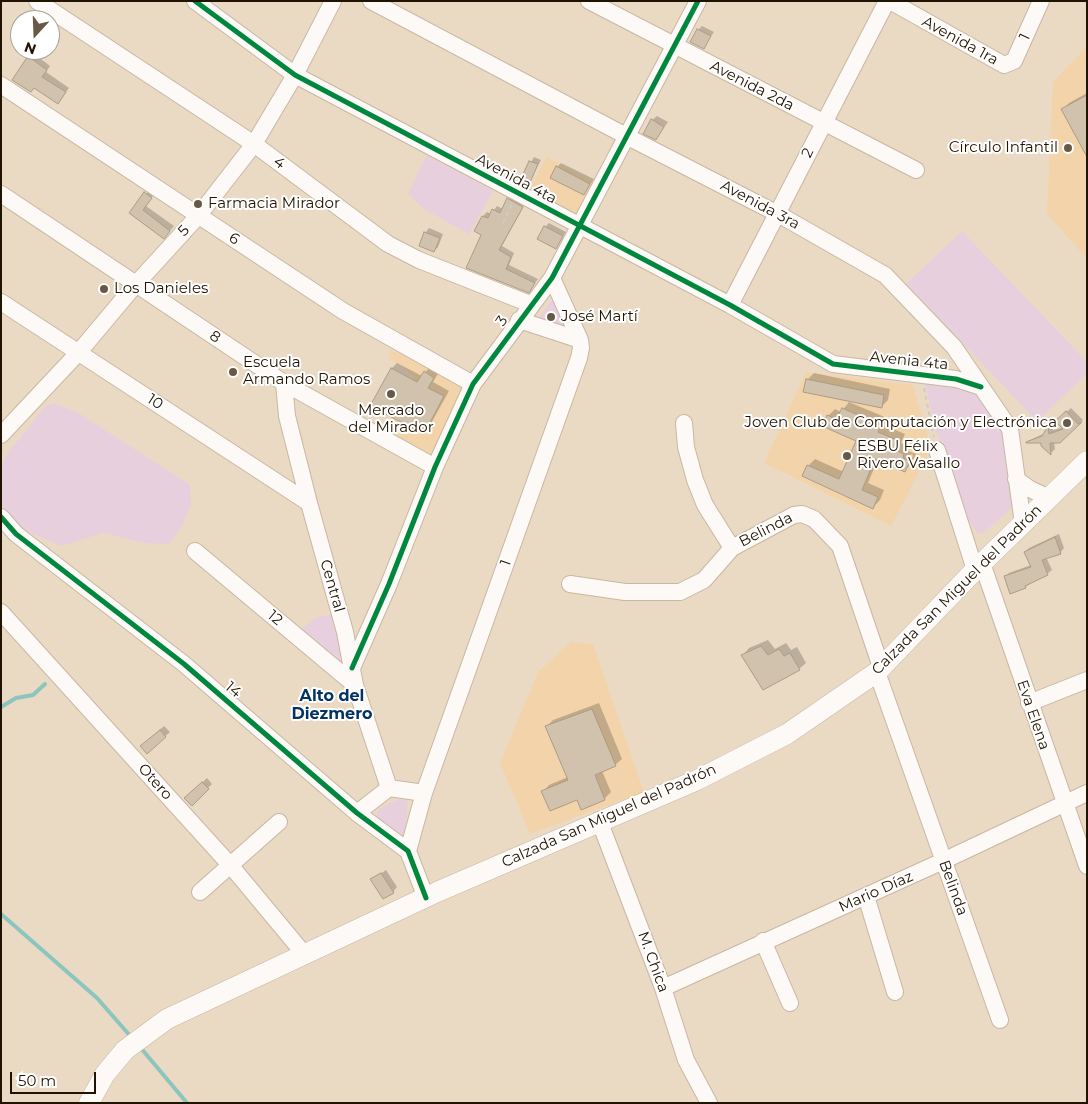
<!DOCTYPE html>
<meta charset="utf-8">
<style>
body{margin:0}
#map{position:relative;width:1088px;height:1104px;overflow:hidden;background:#eadac4;font-family:Montserrat,sans-serif}
canvas{display:block}
.frame{position:absolute;inset:0;border:2px solid #211301;pointer-events:none}
.north{position:absolute;left:10px;top:10px;width:50px;height:50px;box-sizing:border-box;background:#fff;border:1px solid #a6a199;border-radius:50%;rotate:200deg;font-size:14px;font-weight:700;line-height:20px;text-align:center;color:#211301}
.north::after{content:'';display:block;margin:auto;width:18px;height:22px;background:#675945;clip-path:polygon(50% 0,100% 100%,50% 72%,0 100%)}
.scale{position:absolute;left:10px;top:1072px;width:86px;height:22px;box-sizing:border-box;border:2px solid #211301;border-top:0;padding-left:6px;font-size:15px;line-height:18px;white-space:nowrap;color:#211301;-webkit-text-stroke:4px #fff;paint-order:stroke}
</style>
<div id="map">
<canvas width="1088" height="1104"></canvas>
<div class="frame"></div>
<div class="north">N</div>
<div class="scale">50 m</div>
</div>
<script>
const ctx = document.querySelector('canvas').getContext('2d');
ctx.lineJoin = 'round';
function fill(path, color) {
  ctx.fillStyle = color;
  ctx.fill(path, 'evenodd');
}
function toPath(rows) {
  const path = new Path2D();
  for (const r of rows) {
    path.moveTo(r[0], r[1]);
    for (let i = 2; i < r.length; i += 2) path.lineTo(r[i], r[i + 1]);
  }
  return path;
}
function stroke(path, color, width, dash) {
  ctx.strokeStyle = color;
  ctx.lineWidth = width;
  ctx.lineCap = dash ? 'butt' : 'round';
  ctx.setLineDash(dash || []);
  ctx.stroke(path);
}
function drawText(font, color, halo, rows, align = 'center') {
  ctx.font = font + ' Montserrat,sans-serif';
  ctx.lineWidth = 4;
  ctx.setLineDash([]);
  ctx.textBaseline = 'middle';
  ctx.strokeStyle = halo;
  ctx.fillStyle = color;
  for (const [text, x, y, turn = 0] of rows) {
    ctx.save();
    ctx.translate(x, y);
    ctx.rotate((+turn || 0) * Math.PI / 180);
    ctx.textAlign = isNaN(turn) ? turn : align;
    if (halo) ctx.strokeText(text, 0, 0);
    ctx.fillText(text, 0, 0);
    ctx.restore();
  }
}
const built = toPath([
 [1087,46,1087,259,1047,214,1053,82],
 [546,157,598,183,579,221,528,194],
 [389,350,427,362,459,384,463,389,434,461,384,432,414,377,389,358],
 [806,372,913,385,931,449,891,526,764,463],
 [571,642,593,644,644,792,530,834,500,763,538,672]
]);
const green = toPath([
 [427,155,493,191,469,234,424,209,408,194],
 [962,231,1087,362,1087,374,1037,421,906,284],
 [553,298,568,331,536,322],
 [924,378,970,385,1008,430,1015,491,1012,508,983,533,978,533,963,513,935,426],
 [54,403,77,412,190,485,191,505,182,526,169,544,145,543,103,533,61,546,22,529,1,504,1,471,5,457,45,406],
 [331,614,347,661,338,665,299,631,316,618],
 [401,798,408,802,404,839,375,819,379,809]
]);
const shadow = toPath([
 [702,26,714,32,703,47,698,30],
 [33,53,50,66,46,72,69,88,58,103,35,87,29,57],
 [1087,93,1087,154,1063,109,1069,103],
 [657,116,668,122,656,139,652,120],
 [534,157,541,160,528,184,521,180],
 [561,163,594,179,584,194,557,167],
 [150,189,155,193,146,206,174,226,168,233,131,212],
 [512,195,526,202,502,246,514,253,509,265,538,279,532,287,467,267,483,234,476,231,483,216,487,212,491,214,497,206,503,209],
 [549,223,566,232,556,248,545,227],
 [429,228,443,234,438,247,434,251,425,233],
 [397,363,422,376,430,367,439,372,433,382,449,391,429,427,424,432,372,406,392,368],
 [814,373,890,389,888,400,881,407,807,380],
 [849,402,887,418,884,425,905,434,901,443,910,447,908,451,916,454,911,464,905,470,878,459,868,483,884,490,880,500,873,507,808,466,815,459,844,472,858,440,828,416,835,409,841,412],
 [911,454,913,455,910,464,907,464],
 [1071,408,1083,420,1060,442,1054,442,1055,449,1051,453,1042,446,1042,442,1028,441,1045,433,1052,424,1053,430,1063,427,1057,421],
 [1059,534,1064,548,1060,553,1046,557,1052,570,1047,574,1025,587,1005,577,1009,573,1031,565,1025,552,1029,548],
 [768,640,775,649,786,643,791,650,797,647,806,663,799,669,743,655,749,648],
 [599,703,622,759,615,765,602,771,611,792,605,798,581,808,577,799,543,792,549,785,568,777,547,726,553,720],
 [164,726,170,732,147,752,146,742],
 [207,778,212,784,192,804,186,798],
 [386,870,397,887,393,892,372,880]
]);
const stream = toPath([
 [1,707,16,698,33,695,45,684],
 [1,914,97,998,132,1038],
 [140,1047,187,1103]
]);
const building = toPath([
 [697,29,711,36,704,49,690,42,697,29],
 [28,56,47,70,42,77,66,92,58,104,34,88,31,92,12,80,28,56],
 [1087,95,1087,157,1061,109,1087,95],
 [651,119,664,127,656,140,643,134,651,119],
 [529,161,538,164,529,185,520,181,529,161],
 [556,166,590,184,584,195,550,178,556,166],
 [144,192,152,198,143,210,170,231,164,239,129,213,144,192],
 [507,198,523,207,499,250,511,257,506,269,535,283,529,293,466,268,481,235,474,231,482,216,488,218,492,209,500,213,507,198],
 [544,226,563,236,556,249,537,239,544,226],
 [424,232,440,238,434,252,419,246,424,232],
 [391,368,417,382,424,371,434,378,428,388,444,396,424,434,370,406,391,368],
 [806,379,884,395,882,408,803,392,806,379],
 [842,408,881,425,878,432,899,441,895,450,904,454,903,458,910,461,905,472,875,459,862,490,878,497,873,509,802,476,807,465,839,479,856,441,822,426,827,415,836,419,842,408],
 [1066,411,1078,424,1082,422,1060,443,1050,443,1051,455,1041,446,1041,443,1026,443,1026,442,1042,436,1048,426,1049,434,1063,429,1055,421,1066,411],
 [1055,537,1061,554,1042,560,1048,575,1025,586,1026,588,1010,594,1004,576,1031,567,1024,552,1055,537],
 [761,646,768,655,779,649,784,656,790,653,800,670,763,690,741,655,761,646],
 [592,709,616,766,595,775,605,800,581,810,577,800,550,811,541,791,568,780,545,726,592,709],
 [160,730,166,737,147,754,140,746,160,730],
 [202,782,209,789,192,806,184,798,202,782],
 [381,873,394,893,383,899,370,879,381,873]
]);
const path = toPath([
 [503,223,512,205],
 [924,388,934,437]
]);
const minor = toPath([
 [37,1,254,144,388,244,419,260,530,304],
 [195,1,295,75,730,305,833,364,956,379,981,387],
 [371,1,628,137,778,214,885,275,954,347,1010,429,1023,524],
 [589,1,916,170],
 [890,1,1004,65,1014,61,1041,1],
 [1,85,343,311,473,384],
 [1,194,284,383,435,467],
 [1,302,309,503],
 [730,305,887,1],
 [519,320,580,340],
 [284,383,287,416,309,503,345,632,355,685,389,788],
 [684,423,686,447,695,480,705,505,732,548],
 [1,435,79,352,136,284,199,215,254,144,295,75,333,1],
 [937,450,975,570],
 [1016,479,1030,489,1049,498],
 [1,517,16,534,184,664,357,813,408,851,426,898],
 [195,551,355,685],
 [982,563,1087,866],
 [570,584,625,592,680,592,704,580,732,548,794,515,802,514,814,519,840,546,881,667],
 [1,612,231,866,305,955],
 [352,668,389,584,435,467,473,384,552,278,698,1],
 [877,672,1000,1020],
 [1029,703,1087,680],
 [357,813,389,788,424,793],
 [599,820,663,988,686,1060,709,1103],
 [408,851,424,793,579,358,581,348,580,340,552,278],
 [200,892,279,822],
 [866,896,895,992],
 [763,941,790,1003],
 [663,988,943,861,1087,793]
]);
const major = toPath([
 [89,1103,105,1074,125,1050,167,1019,437,892,697,780,787,734,877,672,975,570,1087,461]
]);
const cycleway = toPath([
 [195,1,295,75,730,305,833,364,956,379,981,387],
 [1,517,16,534,184,664,357,813,408,851,426,898],
 [352,668,389,584,435,467,473,384,552,278,698,1]
]);
const markers = [
 [1068,148,5,"#675945"],
 [198,204,5,"#675945"],
 [104,289,5,"#675945"],
 [551,317,5,"#675945"],
 [233,372,5,"#675945"],
 [391,394,5,"#675945"],
 [1067,423,5,"#675945"],
 [847,456,5,"#675945"]
];
const streetNames = [
 ["1",1025,37,-66],
 ["Avenida 1ra",960,41,29],
 ["Avenida 2da",752,86,27],
 ["2",808,153,-64],
 ["4",279,163,37],
 ["Avenida 4ta",516,179,28],
 ["Avenida 3ra",760,205,28],
 ["5",184,231,-47],
 ["6",234,239,34],
 ["3",502,321,-55],
 ["8",215,337,34],
 ["Avenia 4ta",909,361,6],
 ["10",155,402,33],
 ["Belinda",766,530,-27],
 ["1",506,563,-70],
 ["Central",332,586,74],
 ["Calzada San Miguel del Padrón",957,590,-45],
 ["12",275,618,40],
 ["14",233,690,41],
 ["Eva Elena",1033,715,71],
 ["Otero",155,782,48],
 ["Calzada San Miguel del Padrón",609,816,-24],
 ["Belinda",953,888,70],
 ["Mario Díaz",876,892,-24],
 ["M. Chica",653,962,70]
];
const poiNames = [
 ["Círculo Infantil",1058,148,"right"],
 ["Farmacia Mirador",208,204],
 ["Los Danieles",114,289],
 ["José Martí",561,317],
 ["Escuela",243,363],
 ["Armando Ramos",243,380],
 ["Mercado",391,411,"center"],
 ["del Mirador",391,428,"center"],
 ["Joven Club de Computación y Electrónica",1057,423,"right"],
 ["ESBU Félix",857,447],
 ["Rivero Vasallo",857,464]
];
const neighbourhoodNames = [
 ["Alto del",332,696],
 ["Diezmero",332,714]
];
fill(built, '#f3d4aa');
fill(green, '#e7cfde');
fill(shadow, '#0003');
stroke(stream, '#8cc5be', 4);
fill(building, '#d1c2ae');
stroke(building, '#ac9c85', 1);
stroke(minor, '#c8b7a1', 18);
stroke(major, '#c8b7a1', 21);
stroke(path, '#d0cbc3', 2, [4, 4]);
stroke(minor, '#fcf9f6', 16);
stroke(major, '#fcf9f6', 20);
stroke(cycleway, '#00873e', 5);
for (const [x, y, r, color] of markers) {
  const dot = new Path2D();
  dot.arc(x, y, r, 0, 2 * Math.PI);
  ctx.fillStyle = color;
  ctx.fill(dot);
  stroke(dot, '#fff', 2);
}
drawText('15px', '#211301', '#fff', streetNames);
drawText('15px', '#211301', '#fff', poiNames, 'left');
drawText('bold 16px', '#033365', '#fff', neighbourhoodNames);
</script>
